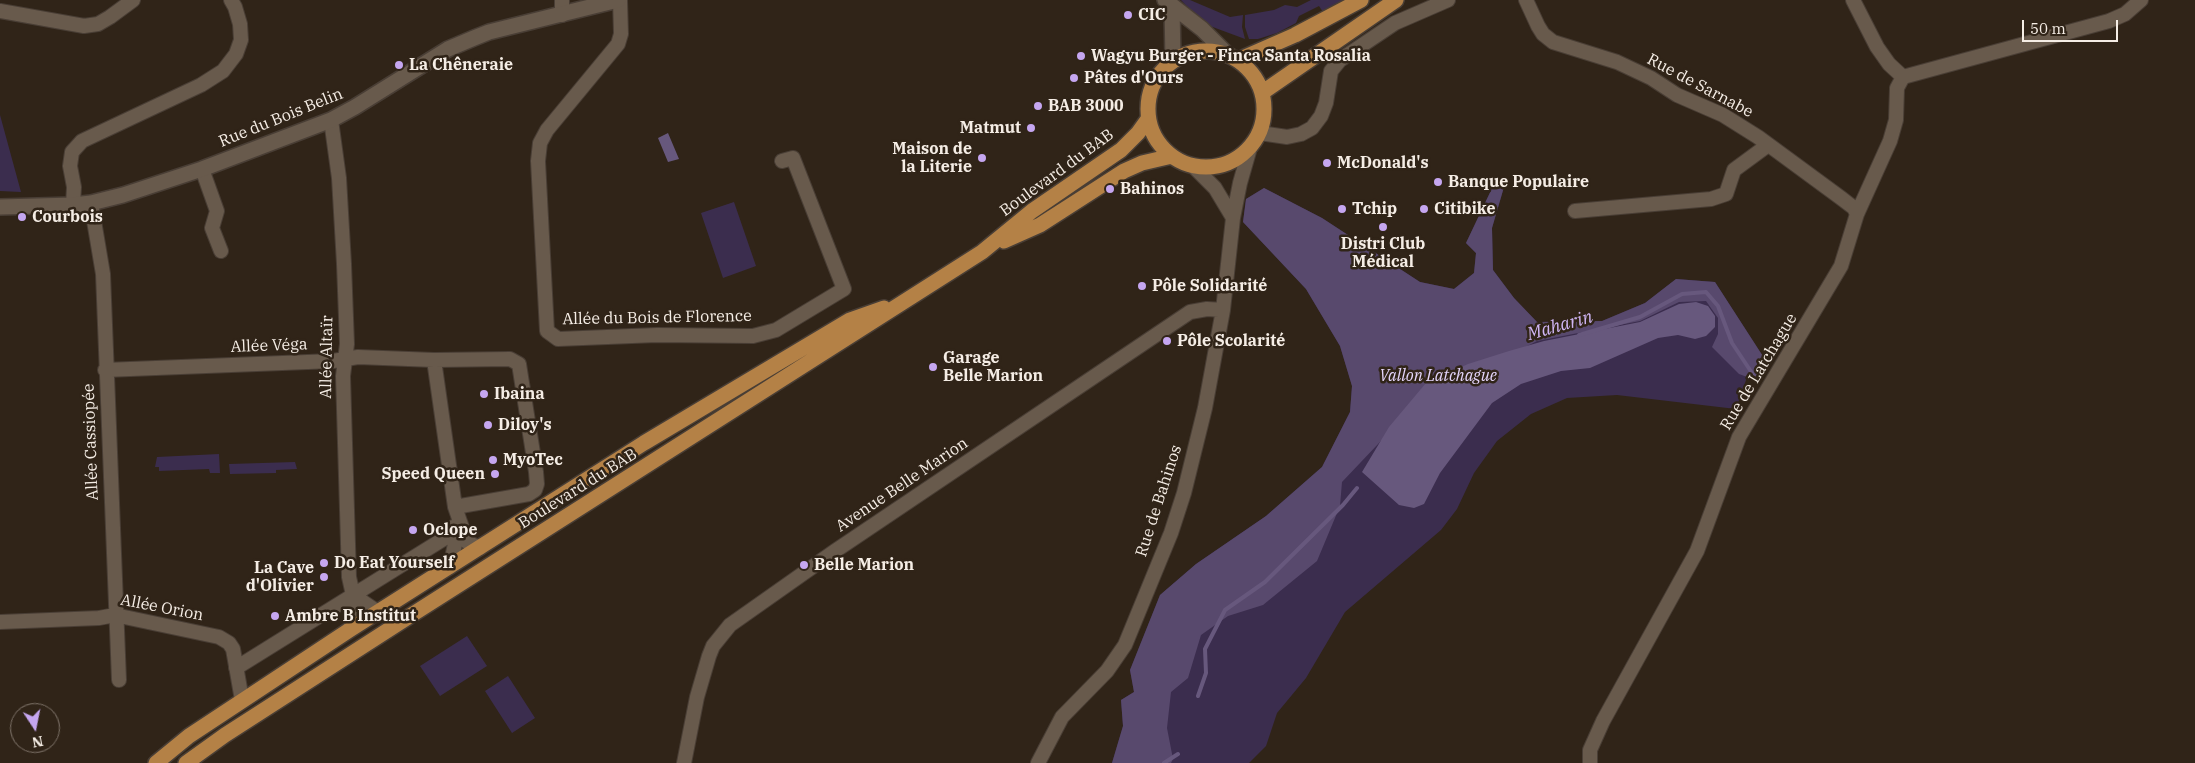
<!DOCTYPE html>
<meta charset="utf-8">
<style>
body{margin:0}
#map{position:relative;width:2195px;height:763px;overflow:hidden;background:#302418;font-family:"IBM Plex Serif",serif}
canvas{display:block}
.north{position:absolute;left:10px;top:703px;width:50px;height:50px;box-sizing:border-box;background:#302418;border:1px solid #7f746a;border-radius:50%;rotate:169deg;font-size:14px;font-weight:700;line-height:20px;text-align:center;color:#f5ede5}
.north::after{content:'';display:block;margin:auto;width:18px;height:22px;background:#c5a6f0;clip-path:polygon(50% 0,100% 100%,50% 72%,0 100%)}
.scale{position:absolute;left:2022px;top:20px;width:96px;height:22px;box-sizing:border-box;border:2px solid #f5ede5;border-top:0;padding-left:6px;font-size:15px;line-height:18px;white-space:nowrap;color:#f5ede5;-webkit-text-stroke:4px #302418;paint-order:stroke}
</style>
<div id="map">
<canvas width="2195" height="763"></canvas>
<div class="north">N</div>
<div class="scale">50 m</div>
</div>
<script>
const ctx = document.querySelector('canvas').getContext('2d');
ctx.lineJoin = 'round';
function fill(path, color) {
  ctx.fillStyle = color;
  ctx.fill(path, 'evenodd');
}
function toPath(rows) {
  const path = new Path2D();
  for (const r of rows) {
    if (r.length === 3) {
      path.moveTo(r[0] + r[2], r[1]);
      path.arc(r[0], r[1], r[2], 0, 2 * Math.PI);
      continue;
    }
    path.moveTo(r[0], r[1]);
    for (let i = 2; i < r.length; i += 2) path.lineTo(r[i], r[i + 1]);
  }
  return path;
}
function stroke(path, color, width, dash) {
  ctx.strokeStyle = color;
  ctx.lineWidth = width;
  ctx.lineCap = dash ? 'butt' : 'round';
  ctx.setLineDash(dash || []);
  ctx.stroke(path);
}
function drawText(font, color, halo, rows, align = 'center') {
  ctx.font = font + ' "IBM Plex Serif",serif';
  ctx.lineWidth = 5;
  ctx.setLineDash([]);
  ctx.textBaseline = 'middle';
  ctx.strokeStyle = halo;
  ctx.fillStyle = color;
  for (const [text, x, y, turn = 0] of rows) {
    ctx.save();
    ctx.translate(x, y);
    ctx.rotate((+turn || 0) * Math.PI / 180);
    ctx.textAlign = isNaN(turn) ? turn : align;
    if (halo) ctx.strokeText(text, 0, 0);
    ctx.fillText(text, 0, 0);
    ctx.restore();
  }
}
const green = toPath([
 [1181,0,1190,0,1230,17,1243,15,1242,27,1245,39,1210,26,1192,12],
 [1311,0,1345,0,1323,12,1319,6,1299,16,1296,23,1277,33,1258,39,1249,39,1245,27,1245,15,1274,10,1285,5,1297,7],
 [0,115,21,192,0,191],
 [1495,182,1504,187,1492,228,1493,270,1514,298,1537,322,1602,321,1645,303,1676,279,1715,282,1766,361,1758,381,1747,377,1736,409,1617,395,1567,398,1531,414,1497,441,1474,473,1457,509,1441,530,1345,612,1306,678,1277,713,1266,746,1249,763,1112,763,1123,726,1121,700,1134,692,1130,670,1160,595,1196,564,1266,516,1322,467,1350,412,1352,386,1340,346,1306,289,1243,222,1246,199,1264,188,1322,218,1420,282,1454,289,1474,273,1476,253,1466,243],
 [734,202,756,266,723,278,701,213],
 [219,454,220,473,210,473,209,469,159,471,159,467,155,467,157,457],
 [295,462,297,469,276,470,276,473,230,474,229,464],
 [467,636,487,666,440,696,420,666],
 [508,676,535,718,512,733,485,691]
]);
const forest = toPath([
 [1495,182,1504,187,1492,228,1493,270,1514,298,1537,322,1602,321,1645,303,1676,279,1715,282,1766,361,1758,381,1739,374,1712,347,1718,334,1718,318,1706,301,1679,302,1640,321,1537,341,1496,362,1433,386,1342,482,1340,506,1317,561,1263,605,1228,616,1201,635,1188,678,1171,692,1167,728,1173,759,1171,763,1112,763,1123,726,1121,700,1134,692,1130,670,1160,595,1196,564,1266,516,1322,467,1350,412,1352,386,1340,346,1306,289,1243,222,1246,199,1264,188,1322,218,1420,282,1454,289,1474,273,1476,253,1466,243]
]);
const water = toPath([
 [668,133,679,159,668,162,658,138],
 [1696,302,1708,306,1715,316,1715,327,1706,336,1695,339,1678,335,1658,338,1590,368,1561,371,1521,384,1492,403,1440,473,1424,504,1414,508,1399,505,1362,472,1389,427,1426,383,1468,364,1509,351,1544,341,1640,322,1679,304]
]);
const stream = toPath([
 [1579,335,1640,317,1682,294,1706,292,1718,306,1732,343,1754,376],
 [1198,696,1206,673,1205,649,1225,610,1265,582,1343,505,1357,488],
 [1164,763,1178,754]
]);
const street = toPath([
 [562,0,562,15],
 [620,0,621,34,618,44,547,130,540,143,538,161,547,331,558,339,657,335,753,336,776,330,844,289,793,158,782,161],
 [1526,0,1538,26,1543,34,1553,42,1617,62,1651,78,1677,95,1723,115,1758,137,1841,198,1854,208,1857,214],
 [0,11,84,26,98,24,110,17,133,0],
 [1903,77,2109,21,2125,14,2141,0],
 [331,120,339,178,344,264,347,344,343,376,349,577,353,595,350,610,351,629],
 [1260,133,1287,137,1301,134,1312,128,1321,116,1326,103,1331,71,1340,60,1395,23,1448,0],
 [1194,167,1215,188,1233,218],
 [202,169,217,211,212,228,221,251],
 [91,203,103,274,119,680],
 [73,205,74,187,70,166,72,152,82,141,201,85,223,71,236,54,241,40,240,24,235,7,231,0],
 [1575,211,1711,199,1726,194,1734,170,1768,145],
 [434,360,455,507,467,542,480,548],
 [105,370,333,361,358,357,434,360,510,359,519,364,536,472,537,484,535,490,529,494,455,507],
 [450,567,455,544,453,527],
 [353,595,378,612],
 [0,622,99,618,115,615,219,637,229,643,233,649,242,700],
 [236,668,445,538,455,535],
 [684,763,697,697,709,656,713,646,730,625,835,551,1190,312,1207,309,1223,310],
 [1038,763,1062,717,1107,671,1125,645,1171,533,1184,493,1205,408,1223,310,1233,218,1240,183,1250,148],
 [1590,763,1590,750,1603,721,1697,551,1739,437,1841,266,1857,214,1890,141,1896,120,1897,88,1903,77,1889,64,1877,47,1853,0]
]);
const secondary = toPath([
 [1165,0,1202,29,1228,55],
 [1172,7,1173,61],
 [0,207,73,205,91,203,123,195,202,169,331,120,355,107,448,49,474,38,489,32,618,0]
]);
const primary = toPath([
 [1206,109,58],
 [1238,60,1295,35,1361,0],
 [1263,92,1396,0],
 [1004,241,1040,225,1124,171,1142,163,1172,156],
 [156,763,189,736,351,629,644,443,850,320,884,308],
 [186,763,225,735,413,614,982,252,1032,211,1121,150,1138,133,1148,119]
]);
const markers = [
 [1128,15,5,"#c5a6f0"],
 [1081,56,5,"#c5a6f0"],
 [399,65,5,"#c5a6f0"],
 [1074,78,5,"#c5a6f0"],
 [1038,106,5,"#c5a6f0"],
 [1031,128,5,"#c5a6f0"],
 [982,158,5,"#c5a6f0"],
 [1327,163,5,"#c5a6f0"],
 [1438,182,5,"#c5a6f0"],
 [1110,189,5,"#c5a6f0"],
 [1342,209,5,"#c5a6f0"],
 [1424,209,5,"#c5a6f0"],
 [22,217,5,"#c5a6f0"],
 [1383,227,5,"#c5a6f0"],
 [1142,286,5,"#c5a6f0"],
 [1167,341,5,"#c5a6f0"],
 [933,367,5,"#c5a6f0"],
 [484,394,5,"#c5a6f0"],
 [488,425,5,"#c5a6f0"],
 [493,460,5,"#c5a6f0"],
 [495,474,5,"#c5a6f0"],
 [413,530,5,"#c5a6f0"],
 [324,563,5,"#c5a6f0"],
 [804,565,5,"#c5a6f0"],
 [324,577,5,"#c5a6f0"],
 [275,616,5,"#c5a6f0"]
];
const poiNames = [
 ["CIC",1138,15],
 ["Wagyu Burger - Finca Santa Rosalia",1091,56],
 ["La Chêneraie",409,65],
 ["Pâtes d'Ours",1084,78],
 ["BAB 3000",1048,106],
 ["Matmut",1021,128,"right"],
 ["Maison de",972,149,"right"],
 ["la Literie",972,167,"right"],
 ["McDonald's",1337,163],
 ["Banque Populaire",1448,182],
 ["Bahinos",1120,189],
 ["Tchip",1352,209],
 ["Citibike",1434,209],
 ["Courbois",32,217],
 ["Distri Club",1383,244,"center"],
 ["Médical",1383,262,"center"],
 ["Pôle Solidarité",1152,286],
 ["Pôle Scolarité",1177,341],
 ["Garage",943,358],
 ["Belle Marion",943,376],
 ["Ibaina",494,394],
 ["Diloy's",498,425],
 ["MyoTec",503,460],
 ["Speed Queen",485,474,"right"],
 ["Oclope",423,530],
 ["Do Eat Yourself",334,563],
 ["Belle Marion",814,565],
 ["La Cave",314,568,"right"],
 ["d'Olivier",314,586,"right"],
 ["Ambre B Institut",285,616]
];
const streetNames = [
 ["Rue de Sarnabe",1700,86,28],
 ["Rue du Bois Belin",281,118,-22],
 ["Boulevard du BAB",1057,173,-36],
 ["Allée du Bois de Florence",657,318,-1],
 ["Allée Véga",269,346,-2],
 ["Allée Altaïr",327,357,-89],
 ["Rue de Latchague",1759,372,-59],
 ["Allée Cassiopée",91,442,-92],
 ["Avenue Belle Marion",902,485,-34],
 ["Boulevard du BAB",578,489,-32],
 ["Rue de Bahinos",1159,501,-72],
 ["Allée Orion",162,608,11]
];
const parkNames = [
 ["Vallon Latchague",1438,376]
];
const waterNames = [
 ["Maharin",1560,326,-16]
];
fill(green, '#3b2d4e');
fill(forest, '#58496d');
fill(water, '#67587d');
stroke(stream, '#67587d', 4);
stroke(street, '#493e35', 16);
stroke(secondary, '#493e35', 18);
stroke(primary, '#493e35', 18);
stroke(street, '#685a4c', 14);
stroke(secondary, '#685a4c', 15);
stroke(primary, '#b48146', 15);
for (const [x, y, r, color] of markers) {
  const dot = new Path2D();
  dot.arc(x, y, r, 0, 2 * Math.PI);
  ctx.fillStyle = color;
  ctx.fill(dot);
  stroke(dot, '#302418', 2);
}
drawText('bold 16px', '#f5ede5', '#302418', poiNames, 'left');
drawText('16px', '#f5ede5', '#302418', streetNames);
drawText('italic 16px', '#e5d6fc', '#302418', parkNames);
drawText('italic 18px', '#d0b6f5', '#302418', waterNames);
</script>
